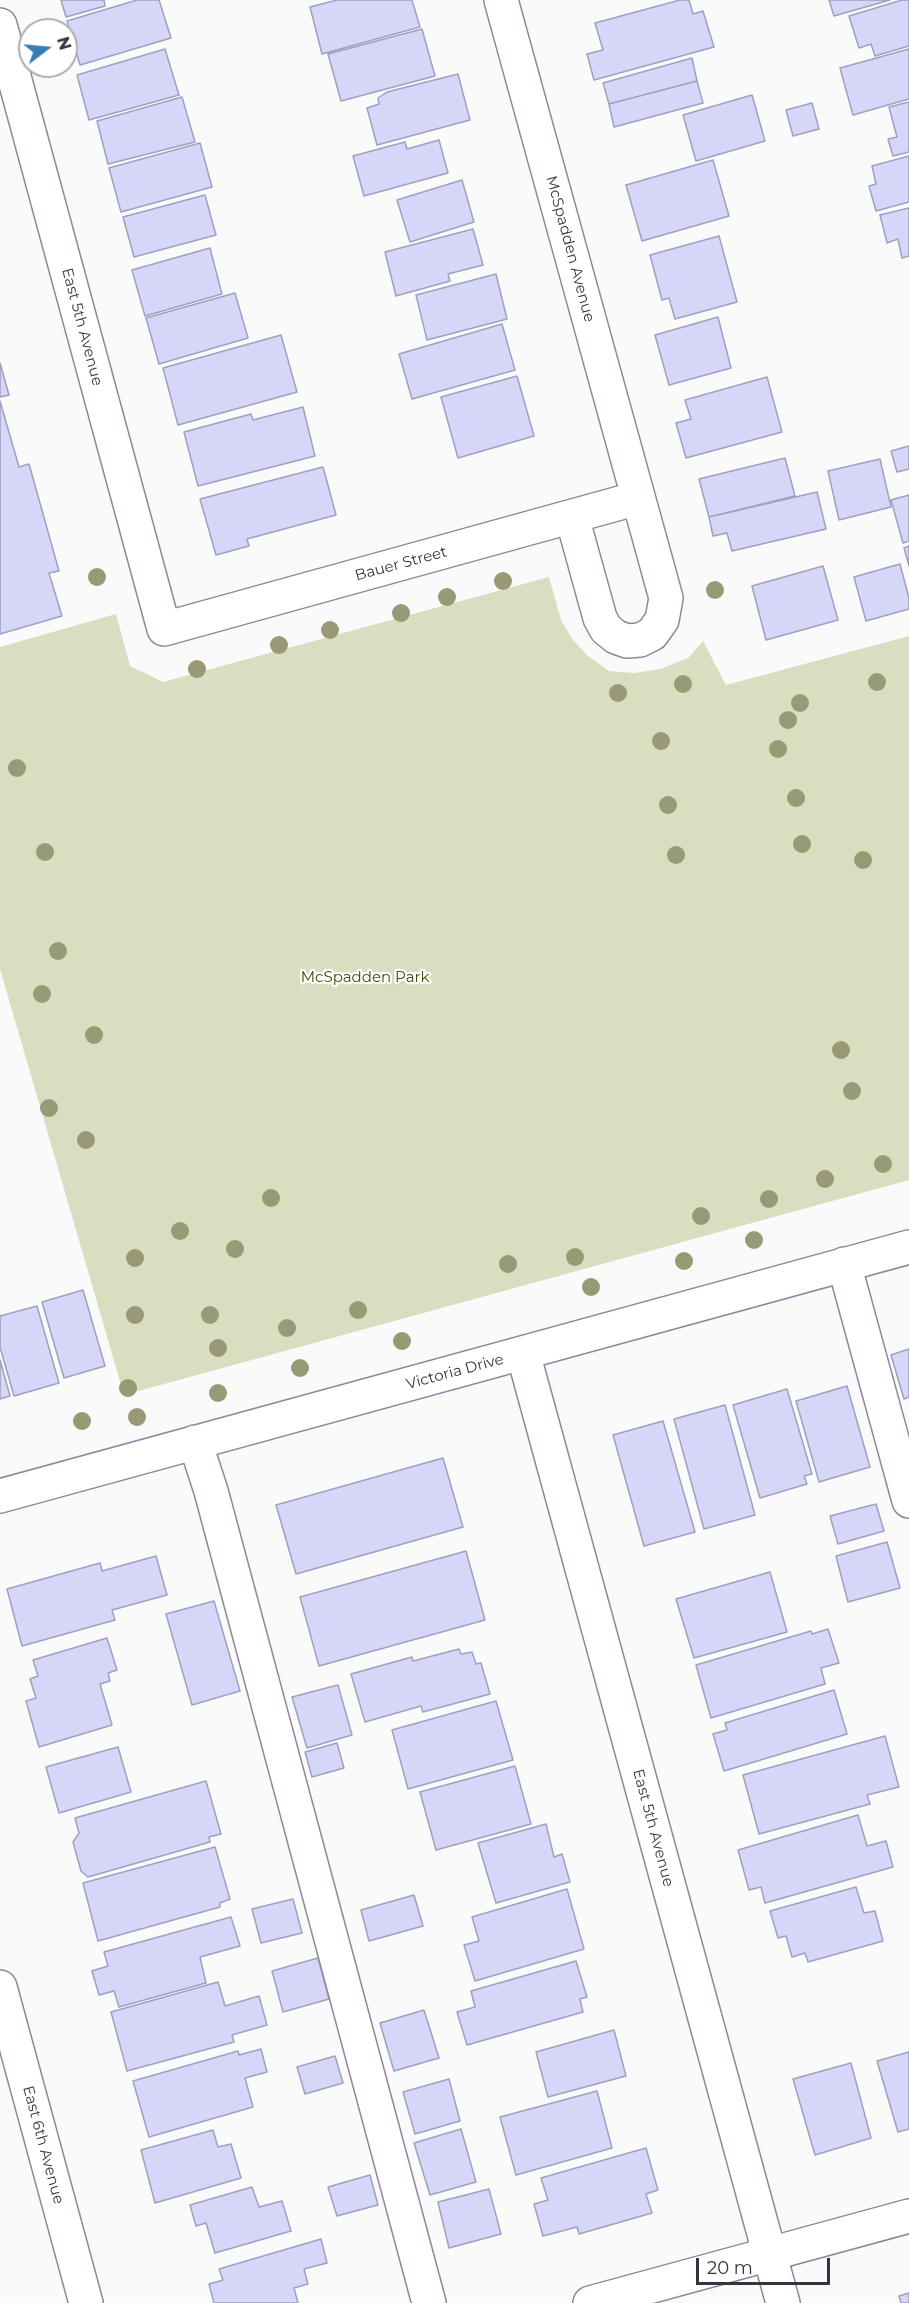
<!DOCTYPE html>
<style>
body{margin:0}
#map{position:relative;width:909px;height:2303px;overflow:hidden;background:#fafafa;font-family:Montserrat,sans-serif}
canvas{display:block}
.north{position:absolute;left:18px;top:18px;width:60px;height:60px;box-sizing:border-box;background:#fff;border:2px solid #b0adb2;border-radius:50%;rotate:74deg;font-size:16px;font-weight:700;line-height:24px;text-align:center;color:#39323e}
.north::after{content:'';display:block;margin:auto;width:21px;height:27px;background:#377cb2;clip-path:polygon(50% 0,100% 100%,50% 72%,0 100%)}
.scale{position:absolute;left:696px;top:2258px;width:134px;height:27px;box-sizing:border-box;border:3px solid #39323e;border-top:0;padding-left:8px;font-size:18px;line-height:21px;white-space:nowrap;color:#39323e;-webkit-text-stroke:4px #fff;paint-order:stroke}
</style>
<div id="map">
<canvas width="909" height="2303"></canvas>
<div class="north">N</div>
<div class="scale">20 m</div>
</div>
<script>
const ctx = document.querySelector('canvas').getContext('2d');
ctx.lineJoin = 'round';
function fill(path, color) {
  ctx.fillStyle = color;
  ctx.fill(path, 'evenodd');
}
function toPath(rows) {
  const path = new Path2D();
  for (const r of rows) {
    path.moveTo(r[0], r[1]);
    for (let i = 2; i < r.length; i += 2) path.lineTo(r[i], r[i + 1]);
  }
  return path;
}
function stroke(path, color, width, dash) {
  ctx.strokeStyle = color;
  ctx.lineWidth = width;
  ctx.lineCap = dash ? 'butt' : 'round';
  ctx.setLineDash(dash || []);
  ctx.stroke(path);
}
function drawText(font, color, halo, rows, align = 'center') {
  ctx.font = font + ' Montserrat,sans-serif';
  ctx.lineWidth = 4.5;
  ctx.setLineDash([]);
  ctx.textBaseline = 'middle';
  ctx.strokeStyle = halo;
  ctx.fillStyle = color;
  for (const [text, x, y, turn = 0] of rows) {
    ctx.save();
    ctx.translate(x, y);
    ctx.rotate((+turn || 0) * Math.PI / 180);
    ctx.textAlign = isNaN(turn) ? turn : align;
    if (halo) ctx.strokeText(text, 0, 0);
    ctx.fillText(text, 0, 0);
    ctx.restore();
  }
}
const green = toPath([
 [549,577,561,620,573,640,588,656,609,671,634,673,660,669,688,658,703,641,726,685,909,636,909,1180,124,1395,0,969,0,647,116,614,130,666,163,682]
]);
const building = toPath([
 [61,0,104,0,105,6,66,17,61,0],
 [137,0,159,0,171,38,80,65,67,21,137,0],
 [337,0,412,0,420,27,322,54,310,7,337,0],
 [680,0,689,0,693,14,703,11,714,47,594,80,587,54,603,50,595,23,680,0],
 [829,0,890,0,834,16,829,0],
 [902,0,909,0,909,46,875,56,871,44,859,48,849,16,902,0],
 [422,29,435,76,341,101,328,54,422,29],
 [165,49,179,95,89,120,77,75,165,49],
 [909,49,909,99,853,115,840,68,909,49],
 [692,58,697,81,609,104,603,83,692,58],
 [458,74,470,120,377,145,367,108,379,104,378,98,387,92,458,74],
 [697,81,703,103,614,127,609,104,697,81],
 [752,95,765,141,696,161,683,115,752,95],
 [182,97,195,142,108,164,97,121,182,97],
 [909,102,909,152,893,156,888,139,897,137,889,107,909,102],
 [812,103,819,129,793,136,786,110,812,103],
 [439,140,448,173,364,196,353,156,405,142,407,149,439,140],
 [200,143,212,187,121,212,109,168,200,143],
 [909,156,909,202,876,211,869,186,876,184,872,166,909,156],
 [713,160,729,216,642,241,626,185,713,160],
 [462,180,474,222,410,242,397,200,462,180],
 [205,195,216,235,134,257,123,217,205,195],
 [909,208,909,256,902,258,898,239,887,243,880,215,909,208],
 [473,229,483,265,448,274,450,281,396,296,385,252,473,229],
 [719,236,737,302,675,319,669,298,662,300,650,255,719,236],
 [210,248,222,294,145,316,132,270,210,248],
 [496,274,507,319,427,340,416,295,496,274],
 [235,293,248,338,159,364,146,318,235,293],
 [718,317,731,368,669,385,655,335,718,317],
 [502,324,515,370,412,399,399,354,502,324],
 [281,335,297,392,178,425,163,368,281,335],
 [0,363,9,395,0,397,0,363],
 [517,376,534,436,458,458,441,397,517,376],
 [767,377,782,432,686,458,676,423,691,419,685,400,767,377],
 [0,401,19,467,29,464,59,571,49,573,62,616,0,634,0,401],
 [303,407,315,456,198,486,184,432,251,414,253,420,303,407],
 [909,446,909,469,897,472,891,451,909,446],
 [785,458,795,496,709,517,699,479,785,458],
 [880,459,891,507,839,520,828,471,880,459],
 [323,467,336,515,247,539,249,546,216,555,200,499,323,467],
 [817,492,826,529,732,551,727,533,713,536,709,517,817,492],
 [909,495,909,541,903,543,891,500,909,495],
 [909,546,909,566,904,548,909,546],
 [900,564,909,598,909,609,866,621,854,577,900,564],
 [823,566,838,620,766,640,752,586,823,566],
 [83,1290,105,1366,64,1378,42,1302,83,1290],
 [37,1306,59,1383,14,1396,0,1347,0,1316,37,1306],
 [909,1349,909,1397,904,1399,891,1355,909,1349],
 [0,1360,10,1396,0,1399,0,1360],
 [847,1386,870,1467,819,1482,796,1401,847,1386],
 [787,1389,812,1474,804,1476,807,1484,760,1498,733,1405,787,1389],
 [725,1405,755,1515,704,1529,674,1419,725,1405],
 [663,1421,695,1532,644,1546,613,1435,663,1421],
 [443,1458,463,1527,296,1574,276,1505,443,1458],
 [876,1504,884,1531,838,1544,830,1516,876,1504],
 [887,1542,900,1588,848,1602,836,1556,887,1542],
 [466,1551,485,1620,319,1666,300,1597,466,1551],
 [156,1556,167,1595,112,1610,115,1620,22,1646,7,1589,100,1563,102,1571,156,1556],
 [770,1572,787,1632,694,1658,676,1599,770,1572],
 [214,1601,240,1691,192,1705,166,1614,214,1601],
 [828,1629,839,1663,821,1668,825,1684,711,1718,696,1665,811,1631,812,1634,828,1629],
 [107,1638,117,1670,108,1673,110,1681,100,1684,112,1725,39,1747,26,1701,36,1698,30,1679,38,1676,33,1660,107,1638],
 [459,1649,461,1654,472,1652,476,1664,481,1663,490,1694,423,1712,421,1706,365,1722,351,1674,412,1657,413,1661,459,1649],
 [338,1685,352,1735,307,1748,292,1697,338,1685],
 [834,1690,847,1734,724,1771,713,1734,727,1730,725,1723,834,1690],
 [496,1701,513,1760,408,1789,392,1730,496,1701],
 [885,1736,899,1787,867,1795,870,1804,759,1834,743,1775,885,1736],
 [337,1743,344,1768,312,1777,305,1752,337,1743],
 [118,1747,131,1792,59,1813,46,1767,118,1747],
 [515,1766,531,1824,436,1850,420,1792,515,1766],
 [206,1781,221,1834,209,1837,210,1842,88,1877,81,1871,73,1842,79,1833,75,1818,206,1781],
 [858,1815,867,1846,886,1841,893,1867,765,1903,761,1887,749,1890,738,1850,858,1815],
 [546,1824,554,1857,562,1854,570,1882,496,1903,478,1843,546,1824],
 [215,1847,230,1899,220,1903,220,1907,98,1941,83,1883,215,1847],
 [856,1887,864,1913,875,1911,883,1941,808,1962,805,1953,792,1957,786,1936,778,1938,770,1911,856,1887],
 [567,1889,584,1949,475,1981,464,1945,479,1941,472,1917,567,1889],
 [414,1895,423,1926,369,1941,361,1910,414,1895],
 [293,1899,302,1933,261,1943,252,1909,293,1899],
 [231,1917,240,1946,200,1957,206,1983,119,2007,114,1991,99,1995,92,1971,108,1966,104,1952,231,1917],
 [318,1958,329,1999,283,2012,272,1971,318,1958],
 [576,1961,587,1997,580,1999,583,2012,467,2045,457,2012,475,2007,471,1991,576,1961],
 [218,1982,225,2006,259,1996,267,2025,232,2035,234,2042,127,2071,111,2012,218,1982],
 [424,2010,439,2058,394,2071,380,2023,424,2010],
 [614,2030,626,2076,548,2097,536,2052,614,2030],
 [261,2049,267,2072,245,2078,253,2107,149,2137,133,2081,238,2051,239,2055,261,2049],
 [909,2052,909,2129,898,2132,877,2061,909,2052],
 [335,2056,343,2083,305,2094,297,2067,335,2056],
 [851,2063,871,2138,815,2155,793,2079,851,2063],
 [449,2079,460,2121,415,2134,403,2092,449,2079],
 [597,2091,612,2148,516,2175,500,2117,597,2091],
 [461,2129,476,2182,430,2195,414,2143,461,2129],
 [213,2130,218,2147,231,2144,241,2178,155,2203,141,2150,213,2130],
 [646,2148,658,2190,646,2194,652,2213,579,2234,577,2227,543,2236,534,2204,548,2200,541,2178,646,2148],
 [370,2175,378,2205,337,2216,328,2187,370,2175],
 [252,2187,259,2207,282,2201,291,2231,215,2253,206,2223,196,2226,190,2205,252,2187],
 [489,2189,501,2234,449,2248,438,2202,489,2189],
 [321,2239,327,2263,304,2269,308,2284,294,2288,298,2303,214,2303,209,2284,223,2280,219,2269,321,2239],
 [909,2293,909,2303,901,2303,899,2296,909,2293]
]);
const minor = toPath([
 [501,0,666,598,662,620,652,634,640,640,627,641,616,637,606,629,600,618,572,517],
 [0,25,164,629,638,498],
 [844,1264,909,1501],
 [523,1353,783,2303],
 [195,1442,211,1491,429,2303],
 [0,1496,909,1247],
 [0,1987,86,2303],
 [590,2303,909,2216]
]);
const trees = [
 [97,577],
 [503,581],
 [715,590],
 [447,597],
 [401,613],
 [330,630],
 [279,645],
 [197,669],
 [877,682],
 [683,684],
 [618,693],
 [800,703],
 [788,720],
 [661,741],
 [778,749],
 [17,768],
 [796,798],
 [668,805],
 [802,844],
 [45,852],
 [676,855],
 [863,860],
 [58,951],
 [42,994],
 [94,1035],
 [841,1050],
 [852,1091],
 [49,1108],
 [86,1140],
 [883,1164],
 [825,1179],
 [271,1198],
 [769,1199],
 [701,1216],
 [180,1231],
 [754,1240],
 [235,1249],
 [575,1257],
 [135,1258],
 [684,1261],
 [508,1264],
 [591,1287],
 [358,1310],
 [135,1315],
 [210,1315],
 [287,1328],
 [402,1341],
 [218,1348],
 [300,1368],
 [128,1388],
 [218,1393],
 [137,1417],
 [82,1421]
];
const streetNames = [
 ["McSpadden Avenue",570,249,75],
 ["East 5th Avenue",82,327,75],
 ["Bauer Street",401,564,-15],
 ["Victoria Drive",455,1372,-15],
 ["East 5th Avenue",653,1828,75],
 ["East 6th Avenue",43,2145,75]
];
const parkNames = [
 ["McSpadden Park",365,978]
];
fill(green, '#d9dec1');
fill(building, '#d6d7f8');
stroke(building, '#9ea0c0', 1.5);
stroke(minor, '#9584a0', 36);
stroke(minor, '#fff', 33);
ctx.fillStyle = '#979a75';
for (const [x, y] of trees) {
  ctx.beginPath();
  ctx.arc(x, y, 9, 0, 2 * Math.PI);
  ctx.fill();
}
drawText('15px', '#39323e', '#fff', streetNames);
drawText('15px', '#464c08', '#fff', parkNames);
</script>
